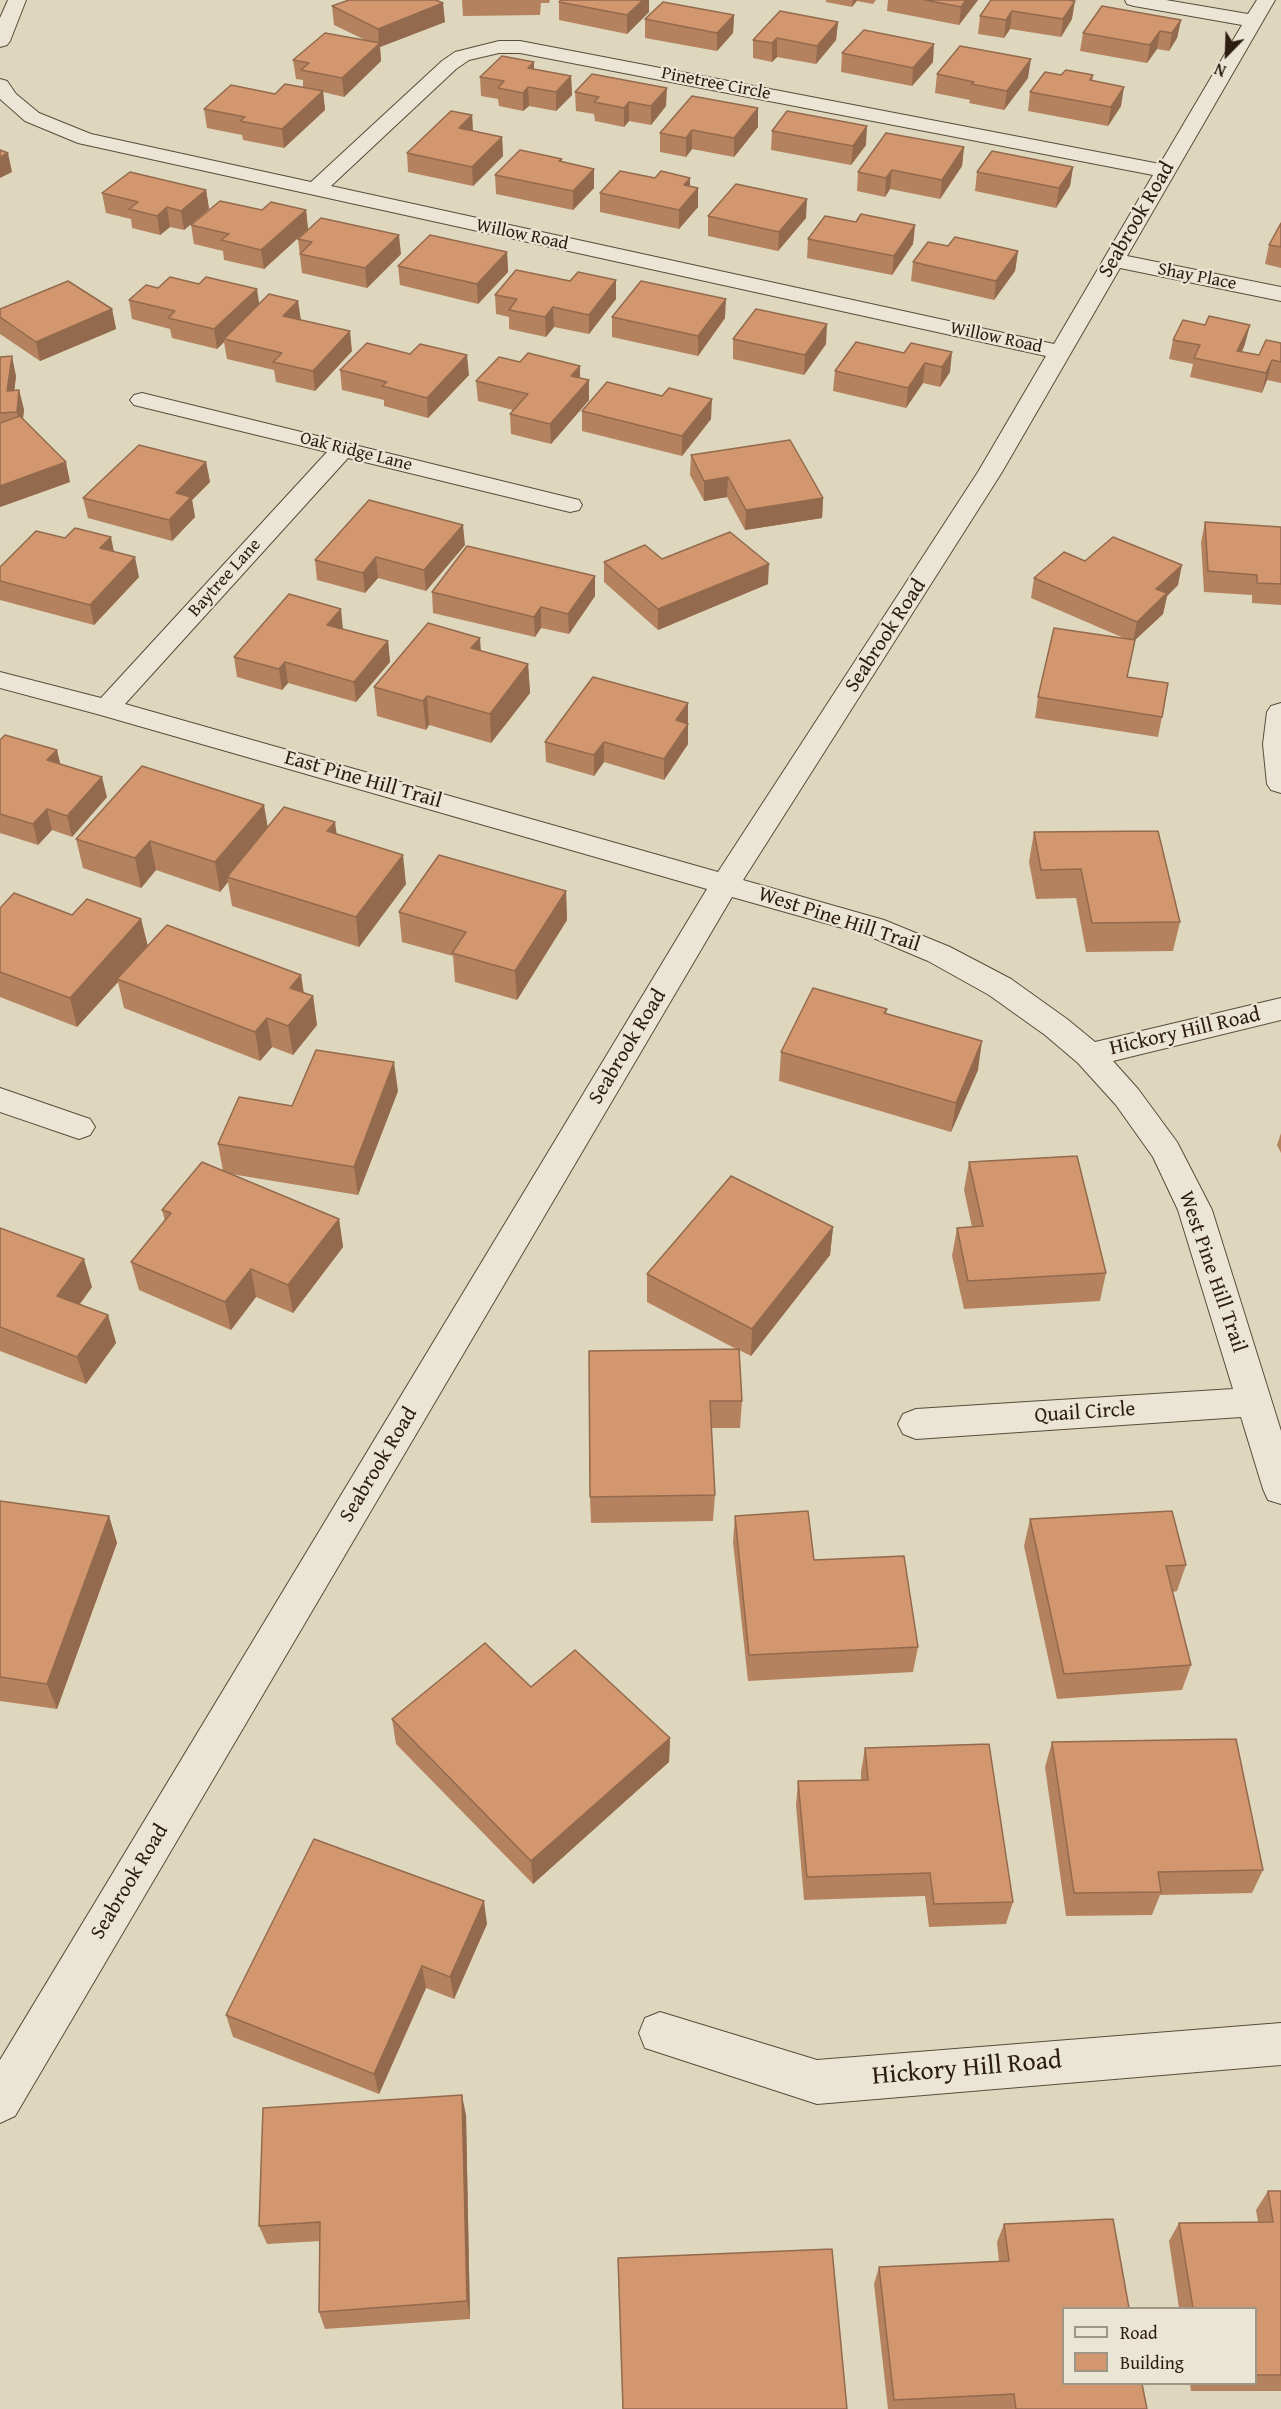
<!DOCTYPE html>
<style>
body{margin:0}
#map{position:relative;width:1281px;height:2409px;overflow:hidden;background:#ded7bd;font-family:"Gentium Book Plus",serif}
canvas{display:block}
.legend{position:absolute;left:1062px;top:2307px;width:195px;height:78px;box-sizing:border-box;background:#eae5d4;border:2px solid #9e9586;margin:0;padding:8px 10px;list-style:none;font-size:18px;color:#2d1d10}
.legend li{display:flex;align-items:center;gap:12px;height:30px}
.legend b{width:30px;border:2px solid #9e9586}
.north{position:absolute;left:1197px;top:24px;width:60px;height:60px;-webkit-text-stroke:4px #eae5d4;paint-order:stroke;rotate:203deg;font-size:16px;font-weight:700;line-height:24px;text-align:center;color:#2d1d10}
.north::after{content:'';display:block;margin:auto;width:21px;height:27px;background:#2d1d10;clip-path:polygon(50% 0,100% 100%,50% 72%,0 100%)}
</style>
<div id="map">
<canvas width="1281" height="2409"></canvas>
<ul class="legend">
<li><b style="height:8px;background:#eae5d4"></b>Road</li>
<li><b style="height:16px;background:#d2976e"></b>Building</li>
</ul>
<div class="north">N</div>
</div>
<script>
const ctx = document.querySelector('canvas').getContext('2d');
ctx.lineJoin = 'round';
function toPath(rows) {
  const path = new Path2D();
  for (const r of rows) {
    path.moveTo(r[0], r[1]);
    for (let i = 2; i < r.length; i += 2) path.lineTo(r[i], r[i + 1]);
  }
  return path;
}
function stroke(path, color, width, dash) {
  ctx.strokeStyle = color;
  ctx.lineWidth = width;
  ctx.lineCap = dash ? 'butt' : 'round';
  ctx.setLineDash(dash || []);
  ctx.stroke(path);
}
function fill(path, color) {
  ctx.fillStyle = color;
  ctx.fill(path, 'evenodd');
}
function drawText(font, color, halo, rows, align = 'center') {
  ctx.font = font + ' "Gentium Book Plus",serif';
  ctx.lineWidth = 4.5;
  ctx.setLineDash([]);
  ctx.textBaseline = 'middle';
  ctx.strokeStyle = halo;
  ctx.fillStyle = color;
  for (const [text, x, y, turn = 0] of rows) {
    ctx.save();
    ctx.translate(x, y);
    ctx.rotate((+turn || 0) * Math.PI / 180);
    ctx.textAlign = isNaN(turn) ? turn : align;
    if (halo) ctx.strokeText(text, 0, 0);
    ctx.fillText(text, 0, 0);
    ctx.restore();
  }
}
const street = toPath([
 [8,0,26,0,10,41,7,45,0,47,0,18,8,0],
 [1125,0,1166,0,1248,14,1257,0,1275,0,1127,256,1281,287,1281,301,1120,268,1002,472,743,880,884,920,950,947,1011,979,1067,1019,1095,1042,1281,998,1281,1020,1113,1061,1138,1089,1177,1142,1212,1210,1281,1431,1281,1504,1268,1500,1263,1489,1241,1417,916,1439,903,1434,898,1424,903,1414,916,1409,1233,1389,1178,1210,1153,1157,1116,1105,1078,1063,1045,1035,989,995,928,961,864,934,732,897,15,2116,0,2123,0,2060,707,889,97,714,0,688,0,672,101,698,327,452,134,405,130,400,134,395,142,393,579,500,582,505,579,510,570,512,348,458,125,704,718,872,978,472,1046,356,78,143,25,121,0,99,0,79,7,81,16,94,39,113,91,134,311,182,442,61,455,52,499,41,520,41,1160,164,1242,25,1134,6,1127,4,1125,0],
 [499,53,520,53,1153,175,1054,344,331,186,456,69,469,60,499,53],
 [1281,703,1281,793,1271,790,1267,784,1263,744,1267,712,1271,706,1281,703],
 [0,1088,90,1119,95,1127,90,1135,79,1139,0,1112,0,1088],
 [660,2012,817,2060,1281,2023,1281,2065,817,2104,645,2048,639,2033,645,2018,660,2012]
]);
const wall = toPath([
 [462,0,550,0,549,3,541,3,540,15,463,16],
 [826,0,876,0,873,4,857,1,852,7,826,2],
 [888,0,978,0,959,25,887,11],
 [991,0,1072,19,1061,37,1010,29,1004,38,978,34,980,16],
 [559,2,649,12,627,34,559,20],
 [332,6,445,22,380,47,381,61,344,97,323,92,325,110,284,148,243,140,242,135,207,128,204,109,303,88,303,80,296,79,293,60,365,40,334,25],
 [734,15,733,33,717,51,645,38,645,19],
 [1181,20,1177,38,1169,51,1157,49,1147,63,1080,51,1083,33],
 [838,22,836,40,816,64,777,57,772,62,753,58,753,40],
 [842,53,933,62,912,86,841,72],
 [534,69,571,76,572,95,556,111,529,106,523,111,499,106,498,99,481,96,480,77],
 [937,74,1028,78,1004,110,969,103,970,100,935,93],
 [1061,75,1093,75,1092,81,1121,106,1108,126,1028,111,1030,92],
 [575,92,666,106,651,125,629,121,624,127,595,121,594,114,576,111],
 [758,108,758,127,734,157,692,149,686,157,660,152,660,133],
 [472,115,473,131,502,137,503,156,473,186,408,172,407,153],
 [772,131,866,145,851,165,771,150],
 [964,147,962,166,940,199,890,189,885,197,857,191,858,172],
 [562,159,562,162,594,169,594,188,573,210,496,194,495,175],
 [1073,167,1070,186,1056,208,975,191,977,172],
 [655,178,690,178,690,186,698,188,698,207,679,229,600,212,600,193],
 [206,190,209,209,184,230,170,227,160,235,132,228,131,219,106,213,102,193],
 [262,210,306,210,308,229,264,269,224,260,223,251,194,244,191,225],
 [708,216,806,218,778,251,708,236],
 [856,222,915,225,913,244,892,275,807,258,808,239],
 [1281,223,1281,268,1265,264,1269,245],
 [298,239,401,254,367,288,302,273],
 [948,246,1018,251,1015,271,994,300,911,281,913,262],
 [507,252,508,272,478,304,400,285,398,266],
 [158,288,259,304,301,320,352,351,315,391,276,382,274,370,227,359,224,342,217,349,172,338,170,329,132,319,129,300],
 [495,295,616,299,589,334,554,327,546,337,509,329,509,317,496,314],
 [0,309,112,309,116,329,40,361,0,334],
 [612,317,725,318,698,356,612,337],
 [733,339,826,344,804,375,733,359],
 [1173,340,1245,344,1242,352,1259,355,1281,343,1281,383,1267,380,1262,393,1190,377,1193,364,1169,359],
 [911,343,950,372,940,387,923,383,906,408,833,391,835,371,904,353],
 [0,357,16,376,14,391,19,390,24,410,23,418,70,482,0,507],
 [520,362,580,366,580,378,589,400,551,444,511,434,510,414,513,410,478,401,476,381],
 [340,370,469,375,428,418,384,406,384,400,342,390],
 [582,411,711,419,682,456,582,431],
 [691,455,823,498,822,518,745,530,727,497,704,501,690,475],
 [206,462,210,482,192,500,195,517,172,541,88,518,83,498],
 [1205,522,1281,527,1281,605,1252,603,1252,595,1204,592,1201,542],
 [465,545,426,591,378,578,365,593,317,580,315,560],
 [113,551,139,577,94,625,0,600,0,567],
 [662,559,768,584,658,630,604,582,604,562],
 [1085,561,1178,585,1167,596,1163,614,1135,640,1127,677,1162,717,1158,737,1035,718,1038,697,1126,639,1031,598,1034,578],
 [432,592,595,596,569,634,541,628,535,637,433,613],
 [343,629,388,641,390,662,356,702,288,683,282,690,237,677,234,657],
 [481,651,528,664,530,693,491,743,429,725,426,730,377,716,374,687],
 [688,724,688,744,664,780,604,762,594,776,546,762,545,742],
 [0,740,60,764,107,797,72,837,52,830,38,845,0,833],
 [267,828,337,834,406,884,359,947,232,906,228,882,220,892,156,870,141,888,83,868,76,839],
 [1034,832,1180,922,1173,951,1086,952,1076,898,1036,899,1029,862],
 [566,891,567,920,517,1000,455,982,453,956,402,942,399,912],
 [0,908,72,915,141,919,148,946,301,975,304,993,313,996,317,1025,293,1055,272,1047,260,1061,124,1008,118,982,77,1027,0,997],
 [887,1009,886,1014,978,1070,951,1132,779,1081,781,1052],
 [398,1091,358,1195,231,1174,339,1219,343,1247,293,1313,256,1297,231,1330,139,1290,131,1262,165,1221,162,1210,223,1171,218,1144,292,1106],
 [1281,1133,1281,1153,1277,1145],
 [969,1162,1106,1273,1100,1301,964,1309,952,1256,957,1228,972,1227,964,1190],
 [833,1227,830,1255,751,1356,739,1350,742,1401,740,1428,711,1428,715,1495,713,1521,591,1523,590,1497,736,1349,647,1302,647,1274],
 [0,1228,92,1287,80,1304,108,1315,116,1343,86,1384,0,1351],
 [0,1501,109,1516,117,1543,57,1709,0,1701],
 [735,1516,814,1560,918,1647,913,1672,748,1681,733,1542],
 [1030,1519,1186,1565,1177,1591,1173,1592,1191,1665,1182,1690,1057,1699,1024,1546],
 [531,1687,670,1738,669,1762,533,1884,396,1744,392,1719],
 [1052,1742,1263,1870,1252,1893,1160,1895,1152,1915,1066,1916,1045,1767],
 [865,1748,1013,1902,1006,1924,929,1927,925,1896,804,1900,796,1805,798,1781,861,1780,861,1772],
 [487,1924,454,1999,426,1988,379,2094,233,2037,226,2015],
 [466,2115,470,2319,325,2329,319,2312,320,2241,267,2244,259,2226],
 [1268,2191,1281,2191,1281,2391,1191,2391,1190,2384,1256,2384,1256,2308,1179,2308,1169,2241,1179,2223,1258,2222,1256,2210],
 [1004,2224,1147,2409,888,2409,874,2284,879,2267,999,2261,997,2242]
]);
const shadedWall = toPath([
 [643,0,649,0,649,12,627,34,627,15],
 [853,0,857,0,852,7],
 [966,0,978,0,959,25,961,7],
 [1075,1,1072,19,1061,37,1063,19],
 [443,3,445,22,380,47,381,61,344,97,342,78,379,44,378,29],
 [1012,11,1010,29,1004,38,1006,20],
 [734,15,733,33,717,51,717,33],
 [1181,20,1177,38,1169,51,1172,33],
 [838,22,836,40,816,64,817,46],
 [1160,31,1157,49,1147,63,1150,45],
 [777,38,777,57,772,62,772,43],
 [934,44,933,62,912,86,913,68],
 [1031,59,1028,78,1004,110,1007,91],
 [534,62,534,80,528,68],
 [571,76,572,95,556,111,556,92],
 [528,87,529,106,523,111,523,93],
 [1124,87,1121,106,1108,126,1111,107],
 [667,88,666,106,651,125,651,106],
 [323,91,325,110,284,148,282,129],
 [629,102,629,121,624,127,624,108],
 [758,108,758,127,734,157,734,138],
 [472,115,473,134,459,128],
 [867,126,866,145,851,165,853,146],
 [692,130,692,149,686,157,686,138],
 [502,137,503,156,473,186,472,167],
 [964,147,962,166,940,199,942,180],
 [8,153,12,172,0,178,0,157],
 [1073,167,1070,186,1056,208,1059,188],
 [594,169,594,188,573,210,573,191],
 [892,170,890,189,885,197,886,178],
 [690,178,690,197,684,185],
 [698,188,698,207,679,229,679,210],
 [206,190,209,209,184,230,181,211],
 [807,199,806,218,778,251,779,232],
 [167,207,170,227,160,235,157,216],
 [306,210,308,229,264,269,261,250],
 [915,225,913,244,892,275,894,256],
 [399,235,401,254,367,288,365,268],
 [1018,251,1015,271,994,300,996,281],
 [507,252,508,272,478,304,477,284],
 [616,280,616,299,589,334,589,315],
 [257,289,260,309,224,339,224,342,217,349,214,329],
 [726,299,725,318,698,356,698,336],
 [298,301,301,320,283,316],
 [553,307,554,327,546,337,545,317],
 [112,309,116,329,40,361,36,342],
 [827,324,826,344,804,375,805,355],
 [1250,325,1245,344,1235,366,1237,351],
 [350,331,352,351,315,391,313,371],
 [952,352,950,372,940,387,942,367],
 [467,355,469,375,428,418,427,398],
 [12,356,16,376,12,411,7,391],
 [1272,360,1267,380,1262,393,1266,373],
 [925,363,923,383,906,408,908,388],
 [580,366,580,385,571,376],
 [589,380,589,400,551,444,550,424],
 [19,390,24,410,21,432,17,412],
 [712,399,711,419,682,456,682,436],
 [66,462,70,482,0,507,0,486],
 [206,462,210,482,192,500,195,517,172,541,169,520,176,493],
 [728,477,727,497,704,501,704,481],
 [823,498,822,518,745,530,746,510],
 [463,525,465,545,426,591,424,570],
 [111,537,115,557,100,548],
 [135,557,139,577,94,625,90,605],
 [376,557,378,578,365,593,363,573],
 [769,564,768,584,658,630,658,609],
 [1182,565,1178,585,1167,596,1163,614,1133,642,1137,622,1156,589],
 [595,576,595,596,569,634,568,614],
 [541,607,541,628,535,637,534,617],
 [341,609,343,629,327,625],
 [480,638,482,667,471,648],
 [388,641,390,662,356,702,354,682],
 [285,662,288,683,282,690,279,669],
 [528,664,530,693,491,743,490,714],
 [427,696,429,725,426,730,423,701],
 [688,703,688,724,676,720],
 [688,724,688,744,664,780,664,759],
 [604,742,604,762,594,776,594,755],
 [57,750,62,771,47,760],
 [102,777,107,797,72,837,67,816],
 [264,805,269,834,227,877,228,882,220,892,215,862],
 [47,809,52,830,38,845,33,824],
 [335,822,339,851,327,831],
 [150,841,156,870,141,888,135,858],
 [403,855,406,884,359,947,356,917],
 [566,891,567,920,517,1000,515,971],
 [141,919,148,948,117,979,118,982,77,1027,70,998],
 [301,975,305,1004,313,996,317,1025,293,1055,288,1026,290,988],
 [267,1018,272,1047,260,1061,255,1032],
 [982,1041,978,1070,951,1132,956,1103],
 [394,1062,398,1091,358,1195,354,1167],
 [339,1219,343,1247,293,1313,288,1285],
 [833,1227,830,1255,751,1356,752,1329],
 [84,1259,92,1287,66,1323,57,1296],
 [251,1269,256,1297,231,1330,225,1302],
 [108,1315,116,1343,86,1384,77,1357],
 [109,1516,117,1543,57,1709,47,1684],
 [670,1738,669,1762,533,1884,531,1861],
 [484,1901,487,1924,454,1999,450,1977],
 [422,1966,426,1988,379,2094,374,2074],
 [462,2095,466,2115,470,2319,467,2301]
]);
const building = toPath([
 [349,0,436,0,443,3,378,29,332,6,349,0],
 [561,0,643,0,627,15,559,2,561,0],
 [925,0,966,0,961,7,925,0],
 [991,0,1068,0,1075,1,1063,19,1012,11,1006,20,980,16,991,0],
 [663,2,734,15,717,33,645,19,663,2],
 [1102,6,1181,20,1172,33,1160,31,1150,45,1083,33,1102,6],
 [780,11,838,22,817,46,777,38,772,43,753,40,780,11],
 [864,30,934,44,913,68,842,53,864,30],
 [325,33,380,43,342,78,301,70,309,63,293,60,325,33],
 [960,46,1031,59,1007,91,971,84,974,82,937,74,960,46],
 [502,56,534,62,528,68,571,76,556,92,528,87,523,93,498,88,504,81,480,77,502,56],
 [1066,70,1093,75,1090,80,1124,87,1111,107,1030,92,1045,72,1061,75,1066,70],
 [592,74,667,88,651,106,629,102,624,108,594,102,599,97,575,92,592,74],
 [285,84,323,91,282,129,240,121,245,117,204,109,231,85,275,94,285,84],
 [692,96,758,108,734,138,692,130,686,138,660,133,692,96],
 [451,111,472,115,459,128,502,137,472,167,407,153,451,111],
 [787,111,867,126,853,146,772,131,787,111],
 [886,133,964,147,942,180,892,170,886,178,858,172,886,133],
 [0,150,8,153,0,157,0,150],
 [520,150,562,159,559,161,594,169,573,191,495,175,520,150],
 [992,151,1073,167,1059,188,977,172,992,151],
 [620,171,655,178,661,171,690,178,684,185,698,188,679,210,600,193,620,171],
 [130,172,206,190,181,211,167,207,157,216,129,209,138,202,102,193,130,172],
 [736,184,807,199,779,232,708,216,736,184],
 [220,201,262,210,271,202,306,210,261,250,221,240,229,234,191,225,220,201],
 [861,214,915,225,894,256,808,239,825,216,856,222,861,214],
 [321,218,399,235,365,268,300,254,312,242,298,239,321,218],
 [1281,223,1281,247,1269,245,1281,223],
 [430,235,507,252,477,284,398,266,430,235],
 [955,237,1018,251,996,281,913,262,928,242,948,246,955,237],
 [516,270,570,281,578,272,616,280,589,315,553,307,545,317,509,310,517,299,495,295,516,270],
 [170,277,199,284,206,277,257,289,214,329,168,318,175,311,129,300,146,285,158,288,170,277],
 [68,281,112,309,36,342,0,317,0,309,68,281],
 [641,281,726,299,698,336,612,317,641,281],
 [269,294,298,301,283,316,350,331,313,371,273,362,282,353,224,339,269,294],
 [756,309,827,324,805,355,733,339,756,309],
 [1209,316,1250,325,1237,351,1259,355,1266,340,1281,343,1281,362,1272,360,1266,373,1194,358,1200,345,1173,340,1183,320,1205,325,1209,316],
 [856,342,904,353,911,343,952,352,942,367,925,363,908,388,835,371,856,342],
 [367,343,410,354,420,344,467,355,427,398,382,386,387,382,340,370,367,343],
 [528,353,580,366,571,376,589,380,550,424,510,414,528,394,476,381,499,357,520,362,528,353],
 [12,356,7,391,19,390,17,412,0,413,0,357,12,356],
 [607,382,662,396,669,388,712,399,682,436,582,411,607,382],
 [20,416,66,462,0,486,0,423,20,416],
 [790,440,823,498,746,510,728,477,704,481,691,455,790,440],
 [139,445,206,462,176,493,191,497,169,520,83,498,139,445],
 [369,500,463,525,424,570,376,557,363,573,315,560,369,500],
 [1205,522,1281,527,1281,584,1257,583,1257,575,1208,571,1205,522],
 [75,528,111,537,100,548,135,557,90,605,0,581,0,567,36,531,65,538,75,528],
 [730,532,769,564,658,609,604,562,645,545,662,559,730,532],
 [1113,537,1182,565,1156,589,1167,593,1137,622,1034,578,1064,552,1085,561,1113,537],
 [467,546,595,576,568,614,541,607,534,617,432,592,467,546],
 [289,594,341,609,327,625,388,641,354,682,285,662,279,669,234,657,289,594],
 [428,623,480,638,471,648,528,664,490,714,427,696,423,701,374,687,428,623],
 [1054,628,1135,640,1127,677,1168,683,1162,717,1038,697,1054,628],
 [593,677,688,703,676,720,688,724,664,759,604,742,594,755,545,742,593,677],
 [5,735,57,750,47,760,102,777,67,816,47,809,33,824,0,814,0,740,5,735],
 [142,766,264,805,215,862,150,841,135,858,76,839,142,766],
 [284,807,335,822,327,831,403,855,356,917,227,877,284,807],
 [1158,831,1180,922,1092,923,1081,869,1041,870,1034,832,1158,831],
 [439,855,566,891,515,971,452,953,466,932,399,912,439,855],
 [14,893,72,915,87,899,141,919,70,998,0,972,0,908,14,893],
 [167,925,301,975,290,988,313,996,288,1026,267,1018,255,1032,117,979,167,925],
 [813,988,887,1009,884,1013,982,1041,956,1103,781,1052,813,988],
 [316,1050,394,1062,354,1167,218,1144,239,1097,292,1106,316,1050],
 [1077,1156,1106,1273,968,1281,957,1228,983,1226,969,1162,1077,1156],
 [202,1162,339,1219,288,1285,251,1269,225,1302,131,1262,171,1213,162,1210,202,1162],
 [731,1176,833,1227,752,1329,647,1274,731,1176],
 [0,1228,84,1259,57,1296,108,1315,77,1357,0,1327,0,1228],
 [739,1349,742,1401,710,1401,715,1495,590,1497,589,1351,739,1349],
 [0,1501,109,1516,47,1684,0,1677,0,1501],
 [808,1511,814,1560,904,1556,918,1647,749,1655,735,1516,808,1511],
 [1172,1511,1186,1565,1166,1566,1191,1665,1064,1674,1030,1519,1172,1511],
 [485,1643,531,1687,575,1650,670,1738,531,1861,392,1719,485,1643],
 [1236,1739,1263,1870,1158,1872,1161,1892,1074,1893,1052,1742,1236,1739],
 [989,1744,1013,1902,934,1904,930,1873,807,1877,798,1781,868,1780,865,1748,989,1744],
 [314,1839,484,1901,450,1977,422,1966,374,2074,226,2015,314,1839],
 [462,2095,467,2301,319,2312,320,2222,259,2226,263,2108,462,2095],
 [1268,2191,1281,2191,1281,2375,1256,2375,1256,2308,1193,2308,1179,2223,1273,2222,1268,2191],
 [1113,2219,1129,2308,1064,2308,1064,2384,1142,2384,1147,2409,1016,2409,1014,2394,894,2400,879,2267,1009,2261,1004,2224,1113,2219],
 [832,2249,847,2409,623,2409,618,2258,832,2249]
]);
const farStreetnames = [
 ["Pinetree Circle",716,84,11],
 ["Willow Road",522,235,12],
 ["Shay Place",1197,277,11],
 ["Willow Road",996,338,12],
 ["Oak Ridge Lane",356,452,14],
 ["Baytree Lane",225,578,-48]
];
const streetNames = [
 ["Seabrook Road",1137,220,-60],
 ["Seabrook Road",886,636,-57],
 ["East Pine Hill Trail",363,780,16],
 ["West Pine Hill Trail",839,920,18],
 ["Hickory Hill Road",1185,1032,-13],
 ["Seabrook Road",628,1047,-59],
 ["West Pine Hill Trail",1212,1272,71],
 ["Quail Circle",1085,1413,-4],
 ["Seabrook Road",379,1465,-59],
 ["Seabrook Road",130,1882,-59]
];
const nearStreetnames = [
 ["Hickory Hill Road",967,2069,-5]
];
stroke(street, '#594c3b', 2);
fill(street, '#eae5d4');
fill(wall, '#b5825f');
fill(shadedWall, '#936a4d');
fill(building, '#d2976e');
stroke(building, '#936a4d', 1.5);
drawText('18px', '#2d1d10', '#eae5d4', farStreetnames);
drawText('21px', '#2d1d10', '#eae5d4', streetNames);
drawText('26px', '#2d1d10', '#eae5d4', nearStreetnames);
</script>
